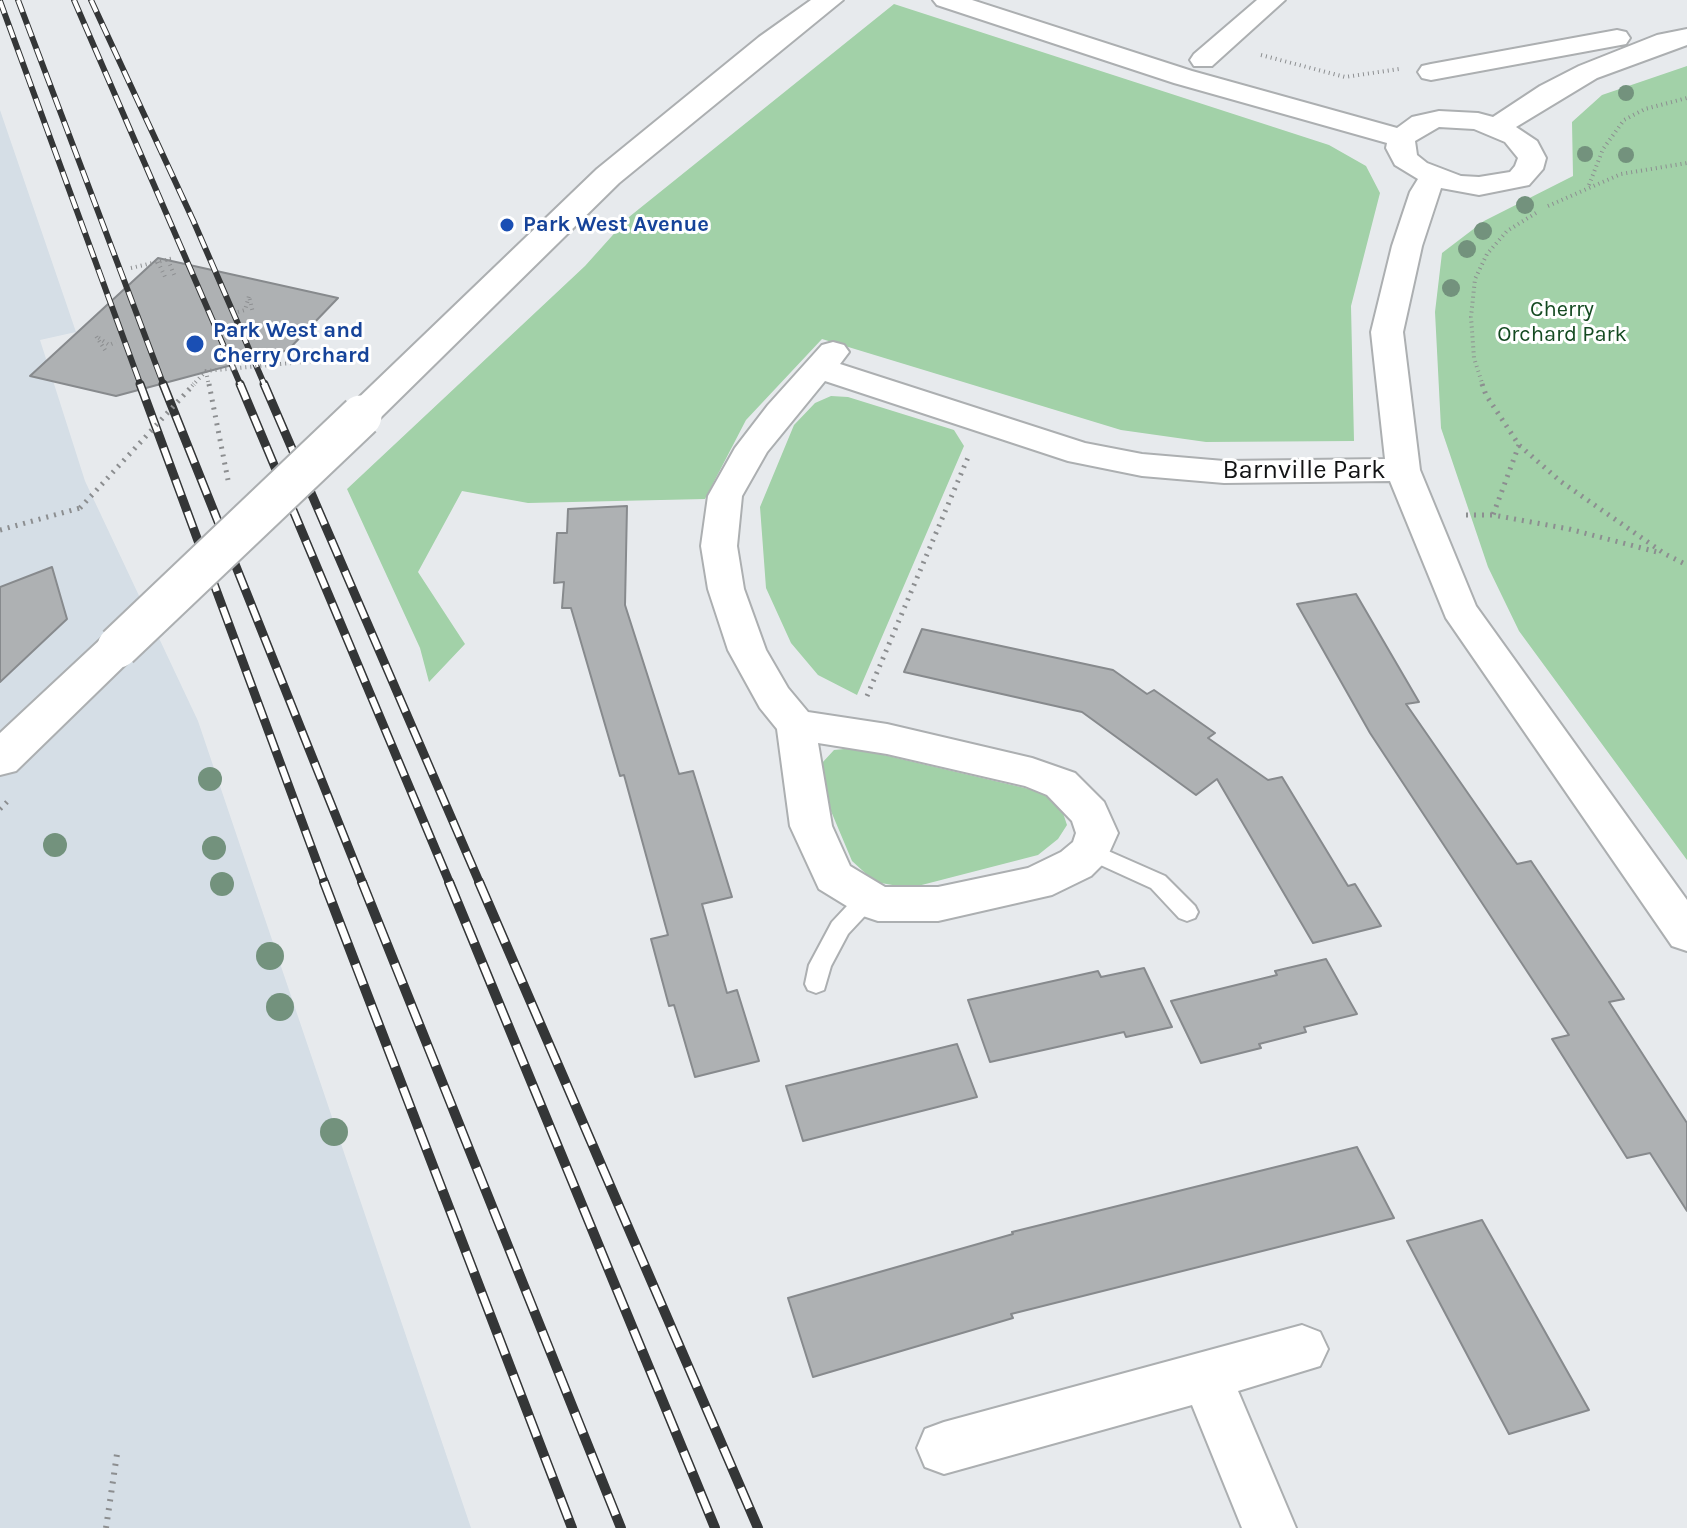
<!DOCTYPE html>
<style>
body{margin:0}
canvas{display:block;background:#e7eaed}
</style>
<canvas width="1687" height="1528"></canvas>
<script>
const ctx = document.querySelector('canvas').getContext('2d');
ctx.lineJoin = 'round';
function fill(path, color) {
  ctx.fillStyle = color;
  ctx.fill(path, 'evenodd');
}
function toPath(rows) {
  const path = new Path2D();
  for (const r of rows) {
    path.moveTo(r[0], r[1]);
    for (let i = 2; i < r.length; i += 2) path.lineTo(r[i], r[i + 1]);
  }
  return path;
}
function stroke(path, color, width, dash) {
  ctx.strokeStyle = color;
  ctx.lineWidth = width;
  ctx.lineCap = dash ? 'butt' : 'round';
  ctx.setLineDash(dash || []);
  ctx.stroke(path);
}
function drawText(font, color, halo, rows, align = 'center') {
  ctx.font = font + ' Karla,sans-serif';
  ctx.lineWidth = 6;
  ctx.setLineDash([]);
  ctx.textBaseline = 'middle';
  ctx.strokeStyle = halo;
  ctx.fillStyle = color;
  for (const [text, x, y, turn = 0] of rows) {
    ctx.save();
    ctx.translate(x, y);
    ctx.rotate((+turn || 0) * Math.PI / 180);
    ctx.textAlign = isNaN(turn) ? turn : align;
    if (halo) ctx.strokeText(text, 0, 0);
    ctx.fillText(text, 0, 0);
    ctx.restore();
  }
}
const built = toPath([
 [0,110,76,332,40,340,85,481,198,721,471,1528,0,1528]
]);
const green = toPath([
 [894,4,1329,145,1366,166,1380,193,1351,306,1354,441,1206,442,1121,430,822,339,746,420,705,499,528,503,462,491,418,572,465,644,429,682,420,648,347,489,585,266,629,217],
 [1687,66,1687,860,1519,631,1488,567,1441,428,1435,312,1442,253,1484,221,1573,176,1572,122,1602,95],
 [831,396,848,397,954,430,964,446,857,695,818,675,791,643,766,588,760,507,794,425,815,403],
 [854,748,1042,792,1060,804,1067,825,1058,839,1038,855,910,888,875,882,852,861,820,785,822,763,834,750]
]);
const building = toPath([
 [158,258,338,298,288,350,116,396,30,376,158,258],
 [627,506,625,605,679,774,693,771,732,897,702,904,727,993,737,990,759,1061,695,1077,674,1005,669,1006,651,939,668,935,624,775,620,776,571,608,562,608,564,582,554,583,557,533,567,533,568,509,627,506],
 [52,567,67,619,0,682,0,587,52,567],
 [1356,594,1419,702,1406,704,1517,864,1531,861,1624,999,1609,1002,1687,1123,1687,1211,1650,1153,1627,1158,1552,1039,1569,1035,1370,733,1297,604,1356,594],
 [922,629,1113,670,1147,694,1154,690,1215,733,1208,738,1268,780,1282,777,1348,886,1355,884,1381,926,1313,943,1217,779,1196,795,1082,712,904,672,922,629],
 [1326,959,1357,1014,1304,1027,1306,1032,1259,1044,1261,1048,1201,1063,1171,1001,1277,975,1275,971,1326,959],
 [1144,968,1172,1027,1126,1037,1124,1032,990,1062,968,1000,1098,971,1101,977,1144,968],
 [957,1044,977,1097,803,1141,786,1086,957,1044],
 [1357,1147,1394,1218,1011,1314,1013,1318,813,1377,788,1298,1013,1234,1012,1232,1357,1147],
 [1482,1220,1508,1266,1589,1410,1509,1434,1407,1241,1482,1220]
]);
const pathFar2 = toPath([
 [1261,55,1345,77,1399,69],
 [1589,185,1603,149,1624,120,1645,109,1687,98],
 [1548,206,1621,174,1687,163],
 [168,260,175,277],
 [158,262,166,279],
 [131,268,174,258],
 [238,312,245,310,249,296,253,313],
 [105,350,96,336,109,345,116,342],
 [206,371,209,386],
 [1483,386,1474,358,1471,317,1475,279,1487,254,1507,231,1536,213]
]);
const pathFar1 = toPath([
 [209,384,228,480],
 [1482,384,1486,395,1519,445,1560,481,1665,554,1687,565],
 [1519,445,1493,515,1569,529,1657,552],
 [1466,515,1493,515],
 [0,530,80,508],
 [867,696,969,455],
 [0,809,9,800]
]);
const path = toPath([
 [106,1528,117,1454]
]);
const lane = toPath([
 [1090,843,1165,876,1195,906,1198,912,1195,918,1187,921,1179,918,1151,888,1083,857,1080,851,1083,845,1090,843],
 [868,890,876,892,879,898,876,904,848,934,831,966,824,990,816,993,808,990,805,984,809,965,832,922,860,892,868,890]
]);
const street = toPath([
 [933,0,972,0,1192,71,1397,128,1412,117,1439,111,1478,113,1493,117,1540,86,1579,66,1657,35,1687,29,1687,45,1597,78,1516,127,1537,141,1546,158,1543,169,1529,185,1479,195,1441,188,1422,246,1403,332,1420,470,1476,606,1687,900,1687,951,1672,946,1446,618,1390,481,1224,483,1142,476,1068,461,825,381,767,452,742,496,737,546,744,589,766,650,788,688,808,712,887,724,1032,758,1075,773,1104,802,1118,833,1105,862,1091,876,1052,895,938,921,878,921,863,916,819,889,790,826,777,729,760,708,728,650,708,589,701,546,708,496,735,448,768,405,822,345,833,342,844,345,849,352,840,364,1085,443,1142,454,1224,461,1385,459,1371,332,1392,246,1410,192,1418,179,1395,165,1386,148,1387,143,1174,83,937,5,933,0],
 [1439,127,1474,129,1505,142,1518,158,1515,166,1510,172,1479,177,1461,176,1427,163,1417,155,1415,141,1439,127],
 [818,743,887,754,1025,786,1047,795,1072,821,1076,833,1073,842,1061,852,1028,868,938,887,885,887,850,866,832,826,818,743],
 [1257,0,1285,0,1212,66,1194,66,1190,60,1194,54,1257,0],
 [1617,30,1626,32,1630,38,1626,44,1431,80,1422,78,1418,72,1422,66,1431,64,1617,30],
 [1302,1325,1320,1332,1328,1349,1320,1366,1238,1391,1296,1528,1242,1528,1192,1405,944,1474,925,1467,917,1448,925,1429,944,1422,1302,1325]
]);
const secondary = toPath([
 [811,0,843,0,619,183,374,424,361,427,348,424,343,416,348,408,597,169,759,37,811,0],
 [118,632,133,637,139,647,133,657,16,771,0,775,0,733,103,637,118,632]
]);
const railFar2 = toPath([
 [18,0,164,386],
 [74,0,241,386],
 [91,0,193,220,265,386],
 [0,1,141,386]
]);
const railFar1 = toPath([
 [140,384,325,884],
 [163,384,363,884],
 [240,384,450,884],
 [264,384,480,884]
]);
const rail = toPath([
 [324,882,572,1528],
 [362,882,621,1528],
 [449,882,715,1528],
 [479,882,758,1528]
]);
const pathBridgeFar1 = toPath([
 [192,386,206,371,367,356]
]);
const pathBridge = toPath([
 [80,508,194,384]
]);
const secondaryBridge = toPath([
 [118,647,361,416]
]);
const trees = [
 [1626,93,8],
 [1585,154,8],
 [1626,155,8],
 [1525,205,9],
 [1483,231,9],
 [1467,249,9],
 [1451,288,9],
 [210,779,12],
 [55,845,12],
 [214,848,12],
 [222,884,12],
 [270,956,14],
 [280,1007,14],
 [334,1132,14]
];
const markers = [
 [507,225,8,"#1a4fb4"],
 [195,344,10,"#1a4fb4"]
];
const farTransitnames = [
 ["Park West Avenue",523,225],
 ["Park West and",213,331],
 ["Cherry Orchard",213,356]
];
const farParknames = [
 ["Cherry",1562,310],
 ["Orchard Park",1562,335]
];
const streetNames = [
 ["Barnville Park",1304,471]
];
fill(built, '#d5dee6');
fill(green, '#a2d1a8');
fill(building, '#aeb1b3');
stroke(building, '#878a8d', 2);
stroke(lane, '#acafb1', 4);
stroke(street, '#acafb1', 4);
stroke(secondary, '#acafb1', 4);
stroke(pathFar2, '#8c8e90', 4, [1, 4]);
stroke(pathFar1, '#8c8e90', 5, [2, 6]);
stroke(path, '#8c8e90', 6, [2, 7]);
fill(lane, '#fff');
fill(street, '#fff');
fill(secondary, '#fff');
stroke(railFar2, '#343637', 6);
stroke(railFar1, '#343637', 9);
stroke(rail, '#343637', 10);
stroke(railFar2, '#fff', 4, [13]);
stroke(railFar1, '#fff', 6, [17]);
stroke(rail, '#fff', 7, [22]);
stroke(secondaryBridge, '#acafb1', 45, []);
stroke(pathBridgeFar1, '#8c8e90', 4, [1, 4]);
stroke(pathBridge, '#8c8e90', 5, [2, 6]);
stroke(secondaryBridge, '#fff', 41);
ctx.fillStyle = '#73927d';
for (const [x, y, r] of trees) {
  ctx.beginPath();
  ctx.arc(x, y, r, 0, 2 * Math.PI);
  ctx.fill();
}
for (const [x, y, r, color] of markers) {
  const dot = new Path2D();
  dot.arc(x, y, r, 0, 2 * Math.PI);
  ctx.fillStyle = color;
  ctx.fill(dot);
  stroke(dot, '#fff', 3);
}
drawText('bold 22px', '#164399', '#fff', farTransitnames, 'left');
drawText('22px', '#144a21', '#fff', farParknames);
drawText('26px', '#131415', '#fff', streetNames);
</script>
